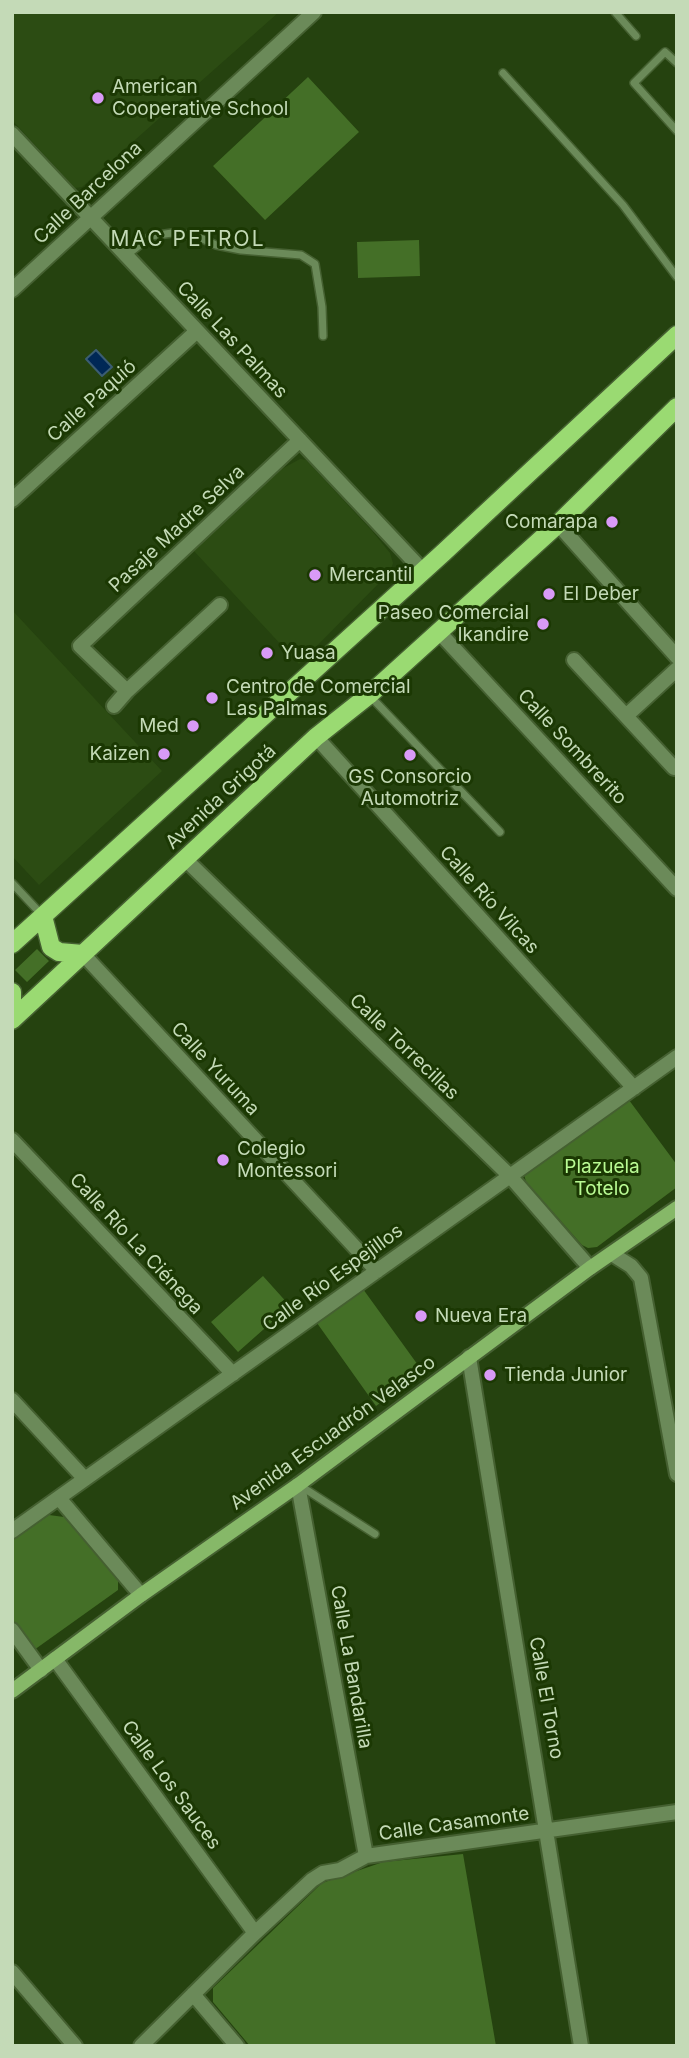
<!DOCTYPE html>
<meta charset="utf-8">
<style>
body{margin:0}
#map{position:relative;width:689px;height:2058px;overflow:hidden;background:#25420f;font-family:Inter,sans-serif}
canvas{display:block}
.frame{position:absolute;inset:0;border:14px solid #c4dab7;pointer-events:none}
</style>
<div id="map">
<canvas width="689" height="2058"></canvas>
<div class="frame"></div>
</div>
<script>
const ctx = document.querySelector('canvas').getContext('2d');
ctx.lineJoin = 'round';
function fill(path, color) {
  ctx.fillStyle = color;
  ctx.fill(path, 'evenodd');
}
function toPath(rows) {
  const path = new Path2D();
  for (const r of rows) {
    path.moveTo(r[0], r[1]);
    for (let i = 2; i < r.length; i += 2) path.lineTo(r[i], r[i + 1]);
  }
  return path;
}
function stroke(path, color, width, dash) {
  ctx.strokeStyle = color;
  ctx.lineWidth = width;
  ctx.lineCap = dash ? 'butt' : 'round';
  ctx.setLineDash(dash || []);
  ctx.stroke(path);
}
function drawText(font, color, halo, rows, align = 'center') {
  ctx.font = font + ' Inter,sans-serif';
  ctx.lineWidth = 6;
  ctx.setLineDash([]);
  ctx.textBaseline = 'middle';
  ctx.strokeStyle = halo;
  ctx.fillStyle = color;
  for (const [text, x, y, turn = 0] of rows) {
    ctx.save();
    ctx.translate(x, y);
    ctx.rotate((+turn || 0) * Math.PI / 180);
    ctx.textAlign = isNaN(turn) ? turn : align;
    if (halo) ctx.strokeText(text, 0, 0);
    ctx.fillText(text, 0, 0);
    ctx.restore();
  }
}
const built = toPath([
 [12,12,279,12,82,187,75,188,12,120],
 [300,459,306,460,373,532,390,553,393,563,390,572,299,664,193,550,278,471],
 [12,610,162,771,39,885,12,856]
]);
const green = toPath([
 [308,77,359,132,265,220,213,166],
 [419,240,420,276,358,278,357,242],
 [37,949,49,961,27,982,15,970],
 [626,1096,677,1165,677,1187,597,1247,588,1248,582,1245,526,1182,524,1174],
 [263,1276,290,1306,238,1352,211,1322],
 [363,1289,423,1372,376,1406,317,1323],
 [49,1515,64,1517,118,1579,118,1590,34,1650,12,1621,12,1540],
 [463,1854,496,2046,250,2046,213,2002,213,1988,322,1883,383,1862]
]);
const water = toPath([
 [96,350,112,367,102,376,86,359,96,350]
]);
const lane = toPath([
 [615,12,636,36],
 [677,63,665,52,634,83,677,131],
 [503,73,623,205,677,277],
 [127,255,151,236,172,233,196,236,216,245,241,250,301,255,315,264,322,307,323,336],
 [370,696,500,832],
 [12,883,42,915],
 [299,1485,375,1534]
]);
const street = toPath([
 [12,134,423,571],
 [12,290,314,12],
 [12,500,197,331],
 [558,524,677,657],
 [220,605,127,691,80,646,300,440],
 [438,631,677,889],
 [574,660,674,768],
 [114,706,127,691],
 [626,716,677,669],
 [316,737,634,1088],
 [185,859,510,1176,590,1268],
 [83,954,377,1271],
 [12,1140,233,1374],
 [612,1254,631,1266,641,1278,677,1474],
 [469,1357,581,2046],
 [12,1400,85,1479],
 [298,1485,366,1856],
 [59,1498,141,1595],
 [12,1531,677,1057],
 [12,1630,41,1670],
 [55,1659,255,1933],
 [12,1972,75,2046],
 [193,1994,237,2046],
 [141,2046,255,1933,312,1880,323,1873,340,1870,366,1856,677,1812]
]);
const secondary = toPath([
 [12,1691,141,1595,298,1485,590,1268,677,1208]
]);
const primary = toPath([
 [43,916,51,947,59,952,83,954],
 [12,944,443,553,677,335],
 [12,992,12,1014],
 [12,1020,316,737,369,695,558,524,677,407]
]);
const markers = [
 [98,98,7,"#d99af7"],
 [612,522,7,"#d99af7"],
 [315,575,7,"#d99af7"],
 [549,594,7,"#d99af7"],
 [543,624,7,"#d99af7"],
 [267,653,7,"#d99af7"],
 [212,698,7,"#d99af7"],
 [193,726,7,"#d99af7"],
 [164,754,7,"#d99af7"],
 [410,755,7,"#d99af7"],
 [223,1160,7,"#d99af7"],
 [421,1316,7,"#d99af7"],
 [490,1375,7,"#d99af7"]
];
const poiNames = [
 ["American",112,87],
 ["Cooperative School",112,109],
 ["Comarapa",598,522,"right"],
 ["Mercantil",329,575],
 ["El Deber",563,594],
 ["Paseo Comercial",529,613,"right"],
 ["Ikandire",529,635,"right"],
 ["Yuasa",281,653],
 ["Centro de Comercial",226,687],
 ["Las Palmas",226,709],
 ["Med",179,726,"right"],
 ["Kaizen",150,754,"right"],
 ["GS Consorcio",410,777,"center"],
 ["Automotriz",410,799,"center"],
 ["Colegio",237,1149],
 ["Montessori",237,1171],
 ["Nueva Era",435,1316],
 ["Tienda Junior",504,1375]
];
const streetNames = [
 ["Calle Barcelona",88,193,-43],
 ["Calle Las Palmas",232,340,47],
 ["Calle Paquió",92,401,-42],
 ["Pasaje Madre Selva",177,529,-43],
 ["Calle Sombrerito",572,747,47],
 ["Avenida Grigotá",221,797,-43],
 ["Calle Río Vilcas",489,900,48],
 ["Calle Torrecillas",404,1047,44],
 ["Calle Yuruma",215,1069,47],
 ["Calle Río La Ciénega",136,1244,47],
 ["Calle Río Espejillos",333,1278,-36],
 ["Avenida Escuadrón Velasco",333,1433,-36],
 ["Calle La Bandarilla",351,1667,80],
 ["Calle El Torno",546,1698,80],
 ["Calle Los Sauces",171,1785,54],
 ["Calle Casamonte",454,1824,-8]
];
const parkNames = [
 ["Plazuela",602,1167],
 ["Totelo",602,1189]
];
const neighbourhoodNames = [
 ["MAC PETROL",188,240]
];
fill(built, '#2c4c13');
fill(green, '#446f27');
fill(water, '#002856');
stroke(water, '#3b5d73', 2);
stroke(lane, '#456031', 10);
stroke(street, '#456031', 18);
stroke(secondary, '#456031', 18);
stroke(primary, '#456031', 21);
stroke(lane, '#6b8a59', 7);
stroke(street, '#6b8a59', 14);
stroke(secondary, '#86b868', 14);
stroke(primary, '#9ada72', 18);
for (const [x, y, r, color] of markers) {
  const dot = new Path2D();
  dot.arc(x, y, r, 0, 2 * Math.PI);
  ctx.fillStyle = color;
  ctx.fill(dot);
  stroke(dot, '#1b3803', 2.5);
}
drawText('19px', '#c4dab7', '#1b3803', poiNames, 'left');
drawText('19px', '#c4dab7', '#1b3803', streetNames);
drawText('19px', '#b9fa93', '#1b3803', parkNames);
ctx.letterSpacing = '2px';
drawText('21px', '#c4dab7', '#1b3803', neighbourhoodNames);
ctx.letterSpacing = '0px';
</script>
